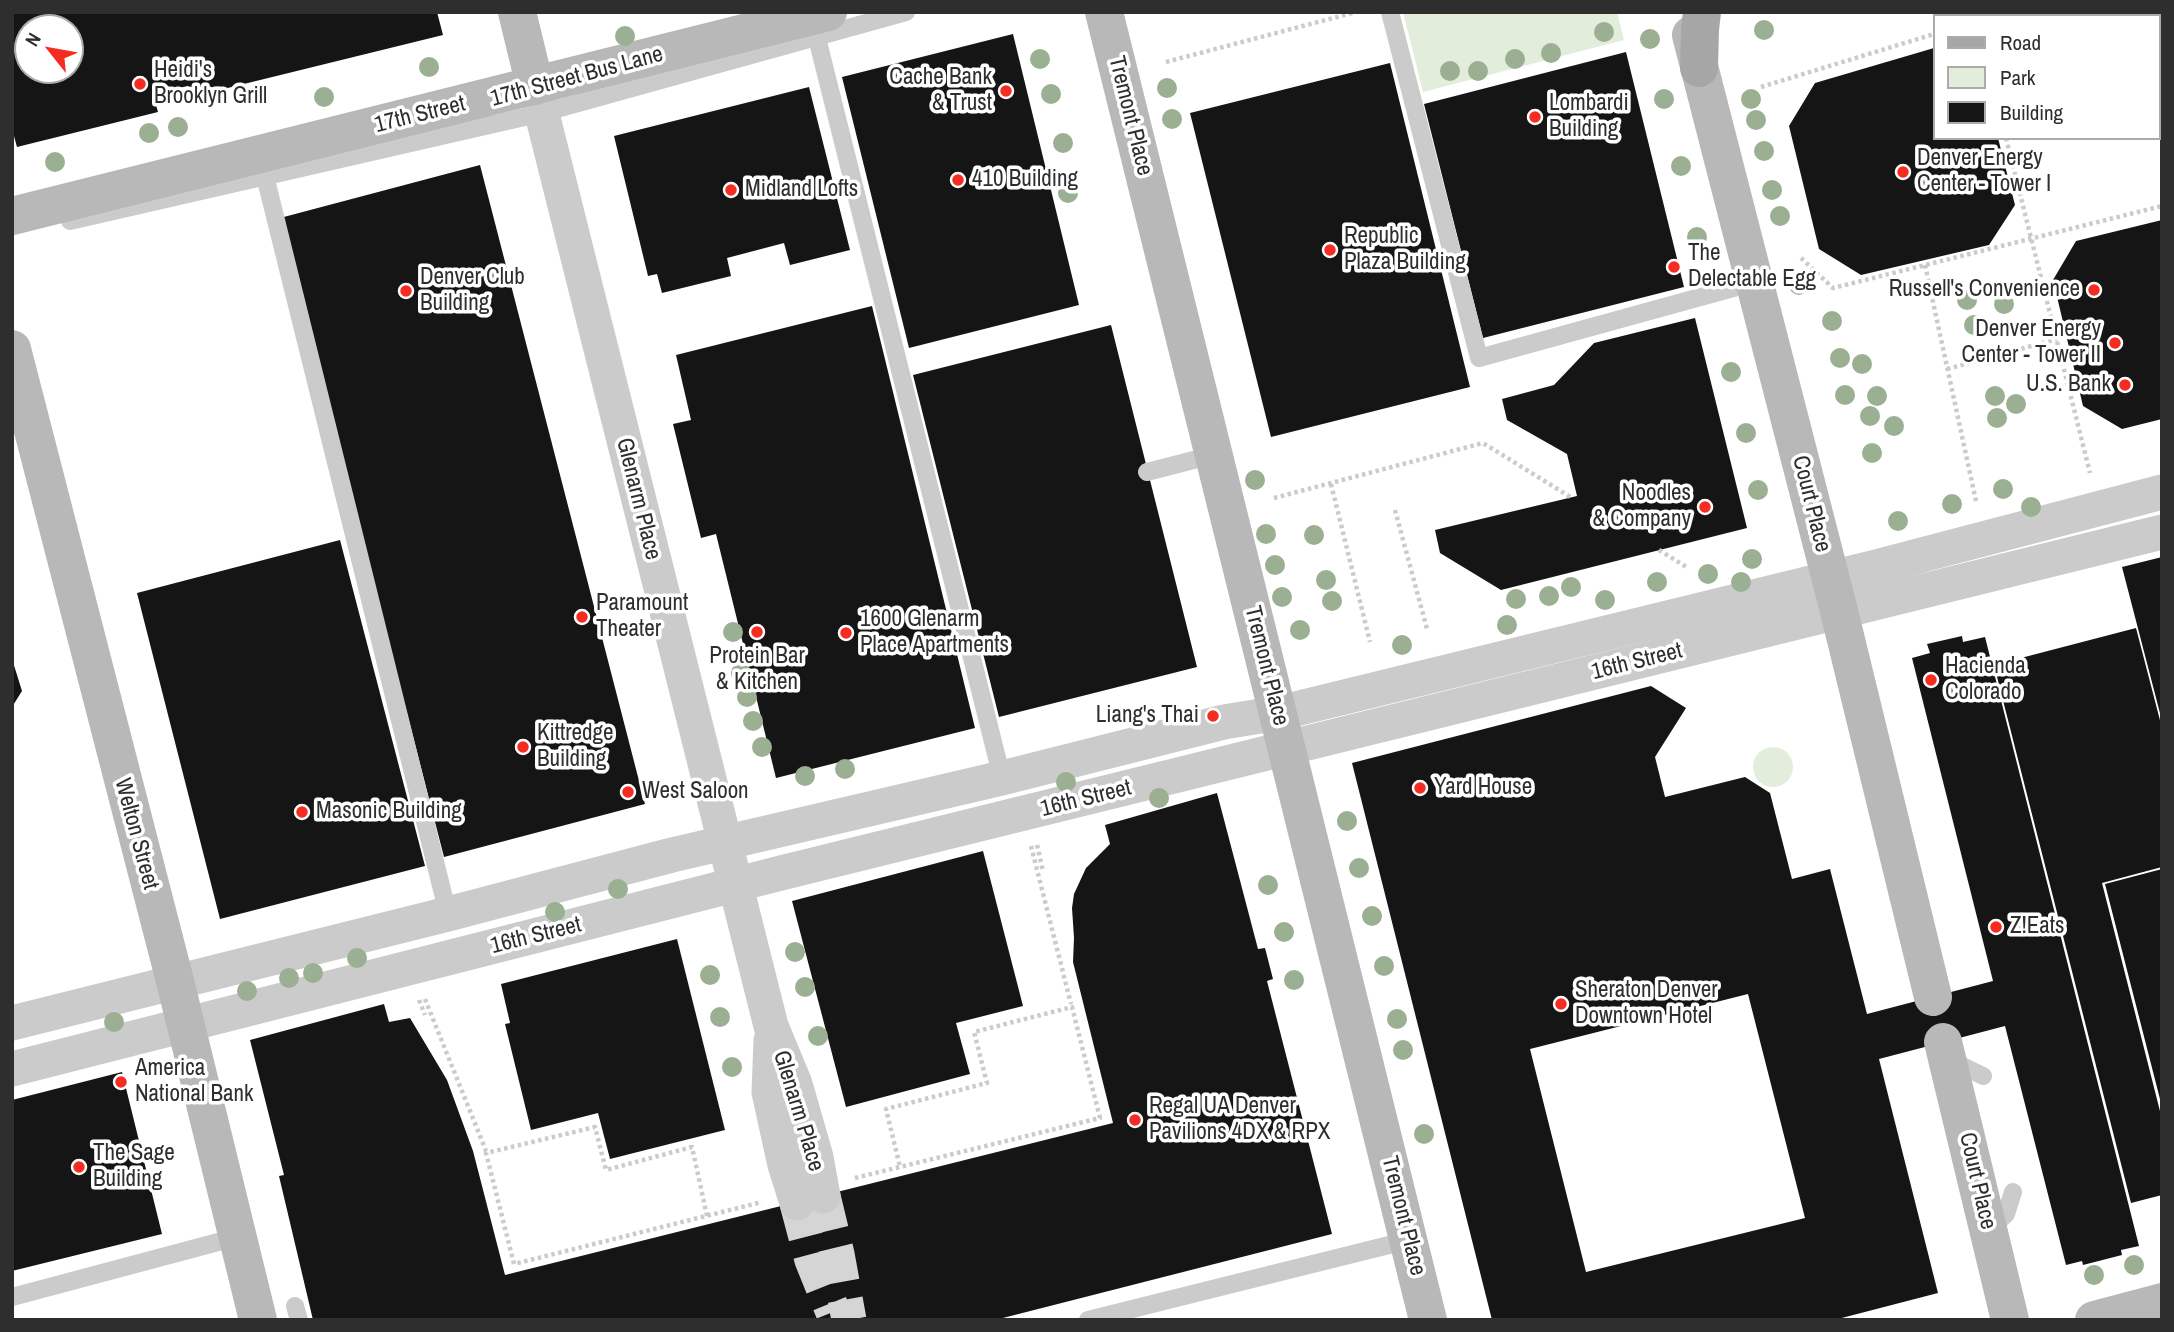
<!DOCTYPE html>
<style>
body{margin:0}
#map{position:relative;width:2174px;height:1332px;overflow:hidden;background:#fff;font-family:"Archivo Narrow",sans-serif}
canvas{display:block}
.frame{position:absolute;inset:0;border:14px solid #2e2e2e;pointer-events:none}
.legend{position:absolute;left:1933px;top:14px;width:228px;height:126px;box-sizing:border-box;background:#fff;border:2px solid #ababab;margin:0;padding:9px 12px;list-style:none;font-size:21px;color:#2e2e2e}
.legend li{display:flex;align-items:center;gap:14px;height:35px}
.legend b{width:35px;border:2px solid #ababab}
.north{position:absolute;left:14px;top:14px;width:70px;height:70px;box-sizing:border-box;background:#fff;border:2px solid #ababab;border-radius:50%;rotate:301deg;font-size:19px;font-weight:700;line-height:28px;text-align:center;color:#2e2e2e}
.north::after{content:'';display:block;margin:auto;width:24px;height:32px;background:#f52c21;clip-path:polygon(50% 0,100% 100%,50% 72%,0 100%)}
</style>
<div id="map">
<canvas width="2174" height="1332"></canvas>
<div class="frame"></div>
<ul class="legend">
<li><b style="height:9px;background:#a6a6a6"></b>Road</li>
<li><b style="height:19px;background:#e2eddb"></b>Park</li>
<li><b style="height:19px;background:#151515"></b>Building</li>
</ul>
<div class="north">N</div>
</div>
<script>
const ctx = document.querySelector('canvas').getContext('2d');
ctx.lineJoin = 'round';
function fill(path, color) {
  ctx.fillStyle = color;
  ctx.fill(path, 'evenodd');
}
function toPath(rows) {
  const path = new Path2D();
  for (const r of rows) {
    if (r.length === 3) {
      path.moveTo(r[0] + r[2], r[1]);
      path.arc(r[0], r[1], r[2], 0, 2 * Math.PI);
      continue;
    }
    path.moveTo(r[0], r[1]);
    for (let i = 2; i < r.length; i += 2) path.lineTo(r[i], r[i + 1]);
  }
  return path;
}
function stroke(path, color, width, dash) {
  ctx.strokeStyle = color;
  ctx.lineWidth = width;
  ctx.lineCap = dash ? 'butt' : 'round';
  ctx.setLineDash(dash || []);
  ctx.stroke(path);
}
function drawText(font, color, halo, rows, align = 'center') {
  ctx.font = font + ' "Archivo Narrow",sans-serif';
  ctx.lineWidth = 7;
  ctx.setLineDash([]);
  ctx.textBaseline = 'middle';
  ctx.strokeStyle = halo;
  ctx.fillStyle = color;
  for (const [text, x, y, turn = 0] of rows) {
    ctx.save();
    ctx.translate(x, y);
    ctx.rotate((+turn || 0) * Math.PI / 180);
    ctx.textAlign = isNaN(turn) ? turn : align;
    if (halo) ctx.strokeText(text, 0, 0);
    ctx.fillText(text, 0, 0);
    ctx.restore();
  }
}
const green = toPath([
 [1403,12,1617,12,1624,40,1423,92],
 [1773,767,20]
]);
const building = toPath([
 [12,12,437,12,443,35,191,97,188,86,160,92,163,103,156,105,158,112,17,147,12,129],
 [28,28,70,28,70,70,28,70],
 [1013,34,1079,305,909,348,842,77],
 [1934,48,1934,138,1998,138,2015,205,1989,245,1861,275,1819,249,1789,126,1815,83],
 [1626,52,1684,287,1483,338,1424,104],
 [1390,63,1470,387,1271,437,1190,113],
 [809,87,850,250,790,265,784,243,727,258,731,276,662,293,657,274,648,276,614,136],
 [480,165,645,804,444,857,280,218],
 [2162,220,2162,419,2122,429,2083,406,2053,280,2076,241],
 [872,306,975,728,776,778,716,534,701,538,673,424,691,420,676,355],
 [1695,318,1747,528,1501,590,1440,553,1435,530,1577,496,1567,454,1507,420,1502,399,1554,385,1594,343],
 [1111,325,1197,667,999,717,913,375],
 [340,540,425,866,220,919,137,593],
 [2162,557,2162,717,2161,717,2122,567],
 [2136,628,2162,728,2162,867,2102,883,2162,1119,2162,1195,2131,1203,1994,665],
 [1962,636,1963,642,1985,637,2139,1246,2121,1250,2122,1255,2083,1265,2082,1261,2066,1265,2005,1026,1879,1059,1938,1293,1834,1320,1492,1320,1352,763,1651,686,1686,708,1655,757,1665,797,1745,777,1770,793,1792,879,1830,869,1867,1014,1993,981,1912,658,1930,653,1927,644],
 [1748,994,1805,1218,1586,1272,1530,1049],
 [12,659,22,691,12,707],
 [1217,793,1258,949,1265,948,1273,979,1267,981,1332,1234,995,1320,313,1320,279,1176,284,1175,250,1040,384,1004,389,1022,410,1018,447,1080,473,1151,505,1275,1113,1123,1073,962,1074,938,1072,908,1074,894,1086,868,1110,844,1105,825],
 [983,851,1023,1006,956,1023,970,1074,846,1107,792,901],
 [2162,869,2162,1103,2161,1103,2105,884],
 [677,939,725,1130,610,1159,598,1113,531,1130,505,1024,510,1023,501,984],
 [122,1072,162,1234,12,1271,12,1100]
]);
const streetTunnel = toPath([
 [823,1196,837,1254,849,1320],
 [797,1203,812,1260,833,1312]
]);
const path = toPath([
 [1166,62,1356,12],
 [1761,87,1934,34],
 [2006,138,2090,473],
 [1801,258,1833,288,2162,206],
 [1925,265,1976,501],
 [1947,369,2057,339],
 [1331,484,1370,642],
 [1274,498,1483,443,1572,498],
 [1395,510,1427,629],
 [1659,550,1688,568],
 [1037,845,1043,871],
 [1031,846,1071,1004],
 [425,999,486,1151],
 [419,1000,425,1015],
 [855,1178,1100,1118,1072,1007,974,1032,987,1083,886,1109,900,1167],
 [707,1216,692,1147,606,1170,595,1127,486,1153,514,1264,762,1202]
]);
const lane = toPath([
 [1390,12,1479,358,1755,282],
 [2134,16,2136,12],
 [814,26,1002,778],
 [263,168,448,914],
 [70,221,542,113,906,12],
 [1147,472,1213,455],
 [1948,1059,1983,1076],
 [1989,1230,2006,1214,2013,1192],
 [12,1297,237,1237],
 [295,1306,299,1320],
 [1088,1320,1409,1240]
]);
const street = toPath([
 [535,86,771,1026,795,1084,816,1157,823,1196],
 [12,1023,448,914,672,855,1002,778,1224,722,1279,713,1324,702,1876,567,2162,492],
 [771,1040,769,1092,785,1165,797,1203],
 [12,1069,781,873,2162,532]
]);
const secondary = toPath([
 [517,12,535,86],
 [1104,12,1428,1320],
 [1691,35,1839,611,1933,997],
 [12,216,828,12],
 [12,349,175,981,258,1320],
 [1943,1042,2010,1320],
 [2094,1320,2162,1302]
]);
const primary = toPath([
 [2058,12,2064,16],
 [1699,68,1700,29,1702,12],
 [2158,72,2162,74]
]);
const trees = [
 [1764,30],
 [1604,32],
 [625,36],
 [1650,39],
 [1551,53],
 [1040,59],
 [1515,59],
 [429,67],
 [1450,71],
 [1478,71],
 [1167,88],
 [1051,94],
 [324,97],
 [1664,99],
 [1751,99],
 [1172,119],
 [1756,120],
 [178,127],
 [149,133],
 [1063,143],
 [1764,151],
 [55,162],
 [1681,166],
 [1772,190],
 [1068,193],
 [1780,216],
 [1697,237],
 [1799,285],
 [1967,300],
 [2004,304],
 [1832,321],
 [1974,325],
 [1840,358],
 [1862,364],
 [1731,372],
 [1845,395],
 [1877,396],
 [1995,396],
 [2016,404],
 [1870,416],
 [1997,418],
 [1894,426],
 [1746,433],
 [1872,453],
 [1255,480],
 [2003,489],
 [1758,490],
 [1952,504],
 [2031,507],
 [1898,521],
 [1266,534],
 [1314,535],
 [1752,559],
 [1275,565],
 [1708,574],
 [1326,580],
 [1657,582],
 [1741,582],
 [1571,587],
 [1549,596],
 [1282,597],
 [1516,599],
 [1605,600],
 [1332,601],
 [1507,625],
 [1300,630],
 [733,632],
 [1402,645],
 [741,673],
 [747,697],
 [753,721],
 [762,747],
 [845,769],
 [805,776],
 [1066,782],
 [1159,798],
 [1347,821],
 [1359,868],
 [1268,885],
 [618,889],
 [555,912],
 [1372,916],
 [1284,932],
 [795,952],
 [357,958],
 [1384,966],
 [313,973],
 [710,975],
 [289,978],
 [1294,980],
 [805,987],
 [247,991],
 [720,1017],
 [1397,1019],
 [114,1022],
 [818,1036],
 [1403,1050],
 [732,1067],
 [1424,1134],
 [2134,1265],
 [2094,1275]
];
const markers = [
 [140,84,7,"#f52c21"],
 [1006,91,7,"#f52c21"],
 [1535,117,7,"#f52c21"],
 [1903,172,7,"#f52c21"],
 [958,180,7,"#f52c21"],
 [731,190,7,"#f52c21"],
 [1330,250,7,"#f52c21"],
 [1674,267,7,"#f52c21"],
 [2094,290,7,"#f52c21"],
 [406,291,7,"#f52c21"],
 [2115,343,7,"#f52c21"],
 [2125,385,7,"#f52c21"],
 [1705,507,7,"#f52c21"],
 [582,617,7,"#f52c21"],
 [757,632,7,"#f52c21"],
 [846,633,7,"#f52c21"],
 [1931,680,7,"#f52c21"],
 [1213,716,7,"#f52c21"],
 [523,747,7,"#f52c21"],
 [1420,788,7,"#f52c21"],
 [628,792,7,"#f52c21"],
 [302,812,7,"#f52c21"],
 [1996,927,7,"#f52c21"],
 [1561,1004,7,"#f52c21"],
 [121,1082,7,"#f52c21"],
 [1135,1120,7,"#f52c21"],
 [79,1167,7,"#f52c21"]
];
const poiNames = [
 ["Heidi's",154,71],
 ["Brooklyn Grill",154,97],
 ["Cache Bank",992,78,"right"],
 ["& Trust",992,104,"right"],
 ["Lombardi",1549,104],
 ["Building",1549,130],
 ["Denver Energy",1917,159],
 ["Center - Tower I",1917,185],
 ["410 Building",972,180],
 ["Midland Lofts",745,190],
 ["Republic",1344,237],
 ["Plaza Building",1344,263],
 ["The",1688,254],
 ["Delectable Egg",1688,280],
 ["Denver Club",420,278],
 ["Building",420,304],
 ["Russell's Convenience",2080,290,"right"],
 ["Denver Energy",2101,330,"right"],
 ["Center - Tower II",2101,356,"right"],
 ["U.S. Bank",2111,385,"right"],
 ["Noodles",1691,494,"right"],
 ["& Company",1691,520,"right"],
 ["Paramount",596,604],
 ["Theater",596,630],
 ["1600 Glenarm",860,620],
 ["Place Apartments",860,646],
 ["Protein Bar",757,657,"center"],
 ["& Kitchen",757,683,"center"],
 ["Hacienda",1945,667],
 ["Colorado",1945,693],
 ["Liang's Thai",1199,716,"right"],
 ["Kittredge",537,734],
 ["Building",537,760],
 ["Yard House",1434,788],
 ["West Saloon",642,792],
 ["Masonic Building",316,812],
 ["Z!Eats",2010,927],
 ["Sheraton Denver",1575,991],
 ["Downtown Hotel",1575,1017],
 ["America",135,1069],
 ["National Bank",135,1095],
 ["Regal UA Denver",1149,1107],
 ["Pavilions 4DX & RPX",1149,1133],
 ["The Sage",93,1154],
 ["Building",93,1180]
];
const streetNames = [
 ["17th Street Bus Lane",577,77,-15],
 ["17th Street",420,115,-14],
 ["Tremont Place",1130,116,76],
 ["Glenarm Place",638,499,76],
 ["Court Place",1811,504,76],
 ["16th Street",1637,662,-14],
 ["Tremont Place",1266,666,76],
 ["16th Street",1086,799,-14],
 ["Welton Street",136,834,75],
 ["16th Street",536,936,-14],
 ["Glenarm Place",798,1111,73],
 ["Court Place",1977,1181,77],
 ["Tremont Place",1403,1216,76]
];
fill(green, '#e2eddb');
fill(building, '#151515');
stroke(streetTunnel, '#d5d5d5', 35, [35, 18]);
stroke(path, '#cbcbcb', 4.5, [3.5, 3.5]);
stroke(lane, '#cbcbcb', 18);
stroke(street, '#cbcbcb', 35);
stroke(secondary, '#b8b8b8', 38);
stroke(primary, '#a6a6a6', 38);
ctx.fillStyle = '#9baf92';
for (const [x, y] of trees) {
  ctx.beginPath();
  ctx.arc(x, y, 10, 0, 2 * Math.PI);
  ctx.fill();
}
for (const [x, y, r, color] of markers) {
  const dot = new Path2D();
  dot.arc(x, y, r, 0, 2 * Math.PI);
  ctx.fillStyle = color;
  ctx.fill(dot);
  stroke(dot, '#fff', 2.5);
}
drawText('23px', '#2e2e2e', '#fff', poiNames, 'left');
drawText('23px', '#2e2e2e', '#fff', streetNames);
</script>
